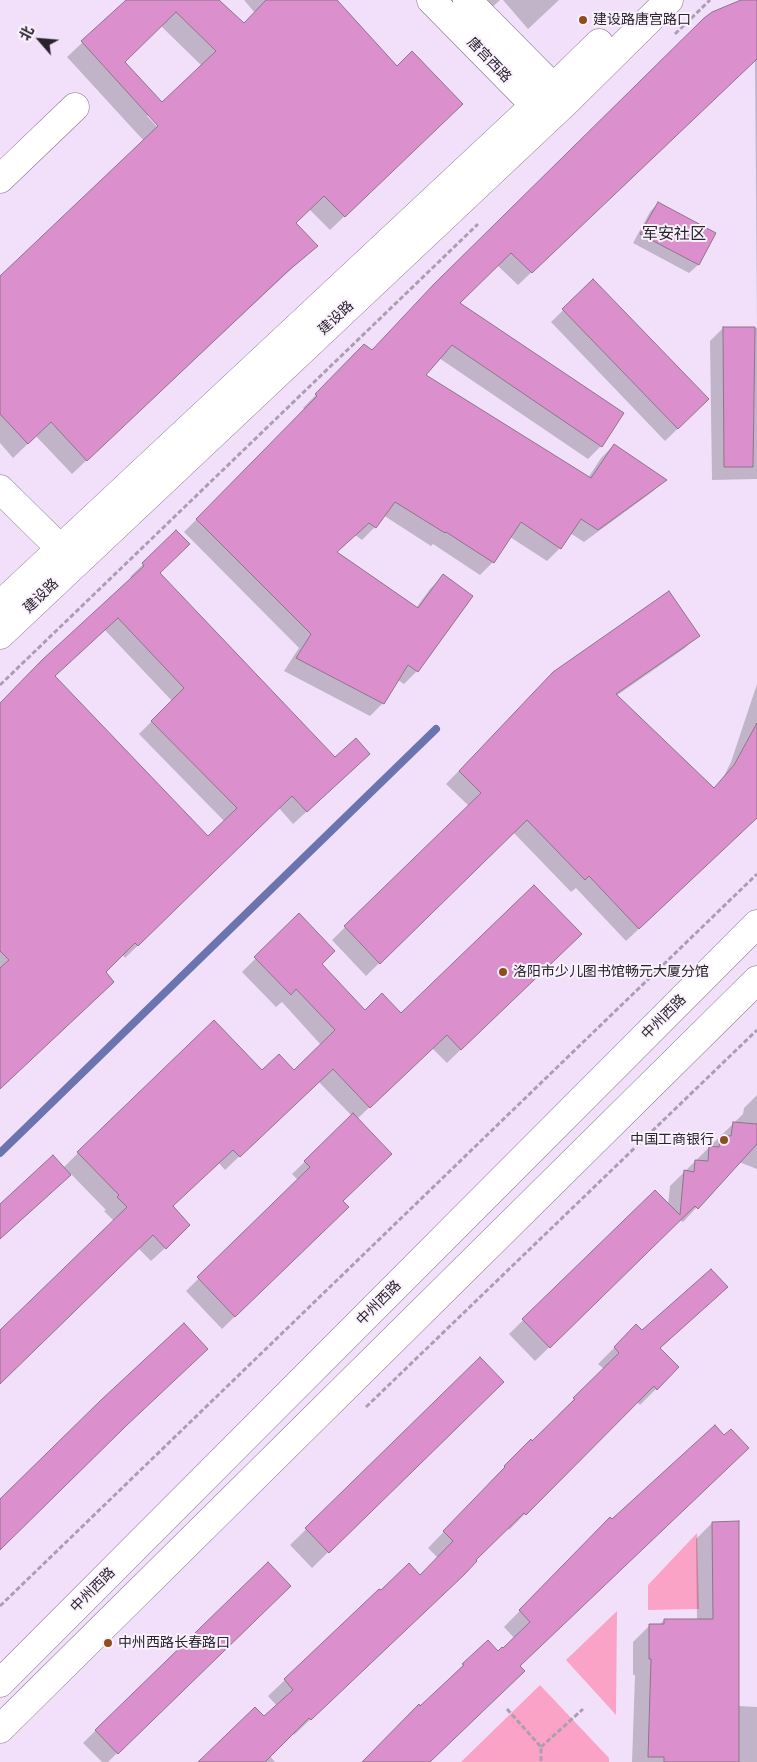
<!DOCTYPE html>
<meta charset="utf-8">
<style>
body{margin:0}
#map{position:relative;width:757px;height:1762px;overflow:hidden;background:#f2e0fb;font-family:"Work Sans","Noto Sans SC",sans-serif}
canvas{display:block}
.north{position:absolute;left:15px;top:15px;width:50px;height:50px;-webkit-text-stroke:4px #f9f2fd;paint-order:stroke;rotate:297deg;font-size:14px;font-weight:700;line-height:20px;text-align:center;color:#29232c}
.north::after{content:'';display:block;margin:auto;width:18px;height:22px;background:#29232c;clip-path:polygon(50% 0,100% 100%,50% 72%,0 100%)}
</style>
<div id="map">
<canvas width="757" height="1762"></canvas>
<div class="north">北</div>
</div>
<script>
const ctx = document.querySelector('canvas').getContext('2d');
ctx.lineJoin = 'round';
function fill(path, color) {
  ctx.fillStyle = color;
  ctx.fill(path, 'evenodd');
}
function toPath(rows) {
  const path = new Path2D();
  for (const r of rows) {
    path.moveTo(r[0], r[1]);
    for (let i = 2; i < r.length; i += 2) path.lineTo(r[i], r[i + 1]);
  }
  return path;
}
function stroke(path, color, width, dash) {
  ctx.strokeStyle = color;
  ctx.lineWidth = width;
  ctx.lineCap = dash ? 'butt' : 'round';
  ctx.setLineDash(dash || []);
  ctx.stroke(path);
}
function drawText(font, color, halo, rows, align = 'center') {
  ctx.font = font + ' "Work Sans","Noto Sans SC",sans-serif';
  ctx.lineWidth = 4;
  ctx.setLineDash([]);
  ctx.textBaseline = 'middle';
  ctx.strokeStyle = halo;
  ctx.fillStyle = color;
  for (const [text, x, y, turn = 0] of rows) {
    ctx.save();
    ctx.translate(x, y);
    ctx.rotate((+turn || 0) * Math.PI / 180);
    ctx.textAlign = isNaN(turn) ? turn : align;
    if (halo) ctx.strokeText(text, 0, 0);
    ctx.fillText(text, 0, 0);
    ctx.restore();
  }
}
const green = toPath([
 [697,1533,699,1609,648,1610,648,1585],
 [617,1611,616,1715,566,1660],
 [540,1685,609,1758,609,1762,461,1762]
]);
const shadow = toPath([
 [128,0,217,0,244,25,255,13,244,0,334,0,447,118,330,230,309,209,294,224,316,246,72,474,36,436,13,458,0,443,0,278,144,141,67,57],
 [161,26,202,66,162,104,124,62],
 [149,114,163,130,161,131,147,116],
 [471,0,500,0,485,14],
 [503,0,559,0,528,29],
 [757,0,757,479,712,480,710,341,723,328,757,328,755,60,518,285,497,265,458,303,601,446,588,459,439,358,424,375,588,478,601,458,614,445,665,480,652,492,584,542,570,533,560,548,547,561,510,537,493,562,480,575,433,544,431,546,383,515,375,527,362,540,355,535,336,553,416,608,430,589,443,576,417,671,404,684,398,680,383,703,370,716,284,671,299,648,184,532,305,410,303,408,364,346,371,352],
 [658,203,714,233,698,265,689,273,633,243,650,212],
 [593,281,708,399,665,441,551,322],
 [176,532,159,573,335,759,356,767,293,824,279,808,125,958,122,954,0,1088,0,705,132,579,130,577],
 [104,629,172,701,139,734,225,822,208,838,54,676],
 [698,635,685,648,616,696,713,789,722,780,731,762,757,684,757,817,626,941,576,888,571,892,513,832,366,976,332,940,469,806,446,784,540,687],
 [299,915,320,964,365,1011,401,1015,566,947,447,1063,432,1048,357,1119,341,1202,347,1207,222,1329,186,1291,298,1180,292,1174,352,1116,318,1081,225,1170,218,1162,171,1207,175,1239,151,1261,138,1248,0,1382,0,1332,114,1221,104,1211,106,1210,71,1174,19,1222,64,1167,78,1153,262,1072,294,1071,321,1045,282,1002,276,1007,242,972],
 [757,1095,757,1169,739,1162,683,1222,680,1220,535,1361,509,1334,655,1191,668,1205,670,1186,743,1114,744,1108],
 [726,1287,659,1349,678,1367,640,1405,637,1402,509,1530,507,1528,446,1591,294,1735,292,1733,270,1756,275,1762,199,1762,264,1718,277,1706,268,1696,379,1591,420,1577,438,1558,428,1548,490,1484,489,1483,531,1441,532,1443,559,1416,558,1415,604,1369,598,1364,636,1326,642,1332],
 [480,1359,502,1382,312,1568,290,1545],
 [610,1519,519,1666,430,1762,364,1762,463,1665,503,1650,515,1639,504,1627],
 [712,1523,738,1706,757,1707,757,1762,632,1762,635,1675,633,1675,633,1642,649,1626,659,1625,664,1620,697,1620,696,1539],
 [289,1586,108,1762,102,1762,83,1743,96,1730]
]);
const stream = toPath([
 [0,1153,436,729]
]);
const building = toPath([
 [126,0,219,0,244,23,266,0,337,0,397,66,412,51,463,104,345,217,324,196,296,223,318,246,288,271,87,461,51,422,28,444,0,414,0,276,158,126,81,41,126,0],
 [176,12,216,51,162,102,125,62,176,12],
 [741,0,757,0,757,59,532,273,511,253,460,303,624,413,602,447,452,345,426,375,591,478,614,444,667,480,598,530,581,519,561,549,521,522,494,563,446,532,445,533,395,502,376,528,369,523,337,552,418,608,443,574,473,596,418,672,408,665,384,704,296,658,311,634,196,519,317,396,315,394,364,344,372,350,434,284,704,18,712,12,741,0],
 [658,202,716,233,699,265,640,234,658,202],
 [593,279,709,399,678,429,562,309,593,279],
 [723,327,755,327,753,467,724,467,723,327],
 [176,530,190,544,160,573,335,757,356,738,370,754,307,812,292,796,138,946,135,943,106,972,114,982,0,1089,0,968,9,960,0,951,0,703,42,660,144,566,142,563,176,530],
 [118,618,184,688,151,721,237,808,208,836,55,676,118,618],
 [669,591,700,636,616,694,714,788,734,765,757,723,757,818,639,929,589,876,585,880,527,820,380,964,344,926,481,793,459,771,553,672,669,591],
 [534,885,582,934,461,1050,447,1035,370,1108,333,1069,240,1157,233,1150,173,1206,190,1225,166,1249,153,1235,0,1384,0,1330,127,1207,117,1197,119,1195,77,1152,214,1020,262,1070,279,1054,294,1070,335,1030,296,989,291,995,254,957,299,913,335,951,322,964,365,1010,382,993,401,1013,534,885],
 [353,1113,392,1154,343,1201,349,1207,235,1317,197,1277,310,1167,304,1161,353,1113],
 [733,1122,757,1124,757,1144,698,1209,695,1206,550,1348,522,1319,655,1190,680,1215,684,1170,694,1172,695,1160,708,1161,709,1146,719,1147,721,1135,731,1136,733,1122],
 [53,1155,71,1175,0,1239,0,1204,53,1155],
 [711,1269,728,1287,660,1348,679,1367,657,1390,654,1386,526,1515,524,1513,476,1560,477,1561,464,1575,311,1720,309,1718,265,1762,198,1762,255,1707,264,1716,293,1690,284,1679,379,1589,381,1590,409,1563,420,1575,453,1541,443,1531,505,1467,504,1466,531,1439,532,1441,575,1399,573,1398,619,1353,614,1347,636,1324,642,1330,711,1269],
 [184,1323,208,1349,126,1426,0,1550,0,1499,101,1400,184,1323],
 [480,1357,504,1382,329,1553,305,1528,480,1357],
 [715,1425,724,1435,731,1429,749,1448,520,1666,525,1671,479,1715,430,1762,362,1762,419,1704,420,1706,464,1665,462,1664,488,1640,498,1651,502,1647,503,1648,530,1622,519,1610,610,1517,612,1519,715,1425],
 [739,1521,739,1762,664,1762,664,1757,648,1757,651,1659,649,1659,649,1624,664,1624,664,1619,713,1619,712,1522,739,1521],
 [268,1562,291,1586,118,1754,95,1730,268,1562]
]);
const path = toPath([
 [675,34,710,0],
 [0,685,478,224],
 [366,1407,757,1030],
 [0,1606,757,874],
 [507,1709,541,1747,541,1762],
 [541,1747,583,1709]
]);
const minor = toPath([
 [431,0,547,118],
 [467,0,566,100],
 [0,179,75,107],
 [0,489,72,560],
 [0,605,553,88,599,43],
 [0,635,567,101,669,0]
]);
const major = toPath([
 [0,1683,757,924],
 [0,1729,757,980]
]);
const markers = [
 [583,20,5,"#904c1d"],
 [503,972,5,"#904c1d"],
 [724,1140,5,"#904c1d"],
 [108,1643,5,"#904c1d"]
];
const poiNames = [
 ["建设路唐宫路口",593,20],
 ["洛阳市少儿图书馆畅元大厦分馆",513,972],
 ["中国工商银行",714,1140,"right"],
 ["中州西路长春路口",118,1643]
];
const streetNames = [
 ["唐宫西路",489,60,46],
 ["建设路",336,318,-43],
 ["建设路",41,596,-44],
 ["中州西路",664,1017,-45],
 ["中州西路",379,1303,-45],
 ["中州西路",93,1590,-45]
];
const quarterNames = [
 ["军安社区",674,234]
];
fill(green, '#fba3c7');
fill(shadow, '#0003');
stroke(stream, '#6c74af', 8);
fill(building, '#db8fcc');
stroke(building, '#8d7588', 1);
stroke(minor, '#827289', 29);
stroke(major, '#827289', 29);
stroke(path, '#ab9eb2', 3, [5, 2.5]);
stroke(minor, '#fff', 28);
stroke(major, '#fff', 28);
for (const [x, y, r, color] of markers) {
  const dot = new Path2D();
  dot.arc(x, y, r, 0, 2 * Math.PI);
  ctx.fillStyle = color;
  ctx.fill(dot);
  stroke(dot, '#f9f2fd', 2);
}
drawText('14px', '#29232c', '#f9f2fd', poiNames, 'left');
drawText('14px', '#29232c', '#f9f2fd', streetNames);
drawText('16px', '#29232c', '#f9f2fd', quarterNames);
</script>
